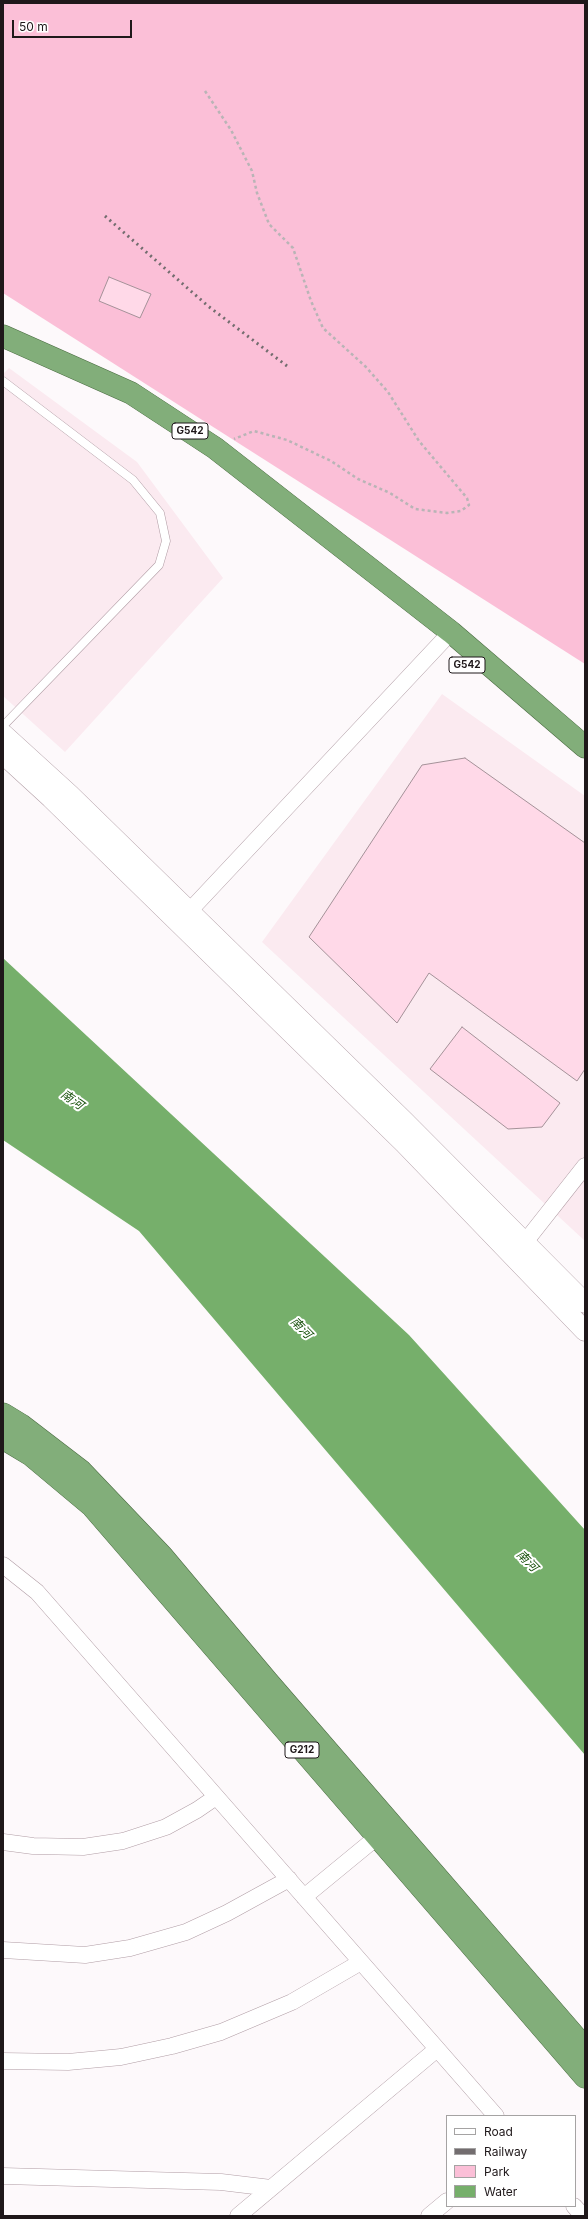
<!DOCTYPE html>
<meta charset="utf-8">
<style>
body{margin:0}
#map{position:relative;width:588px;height:2219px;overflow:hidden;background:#fdf9fb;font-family:Inter,sans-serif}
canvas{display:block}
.frame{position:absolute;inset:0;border:4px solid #1f181a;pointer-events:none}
.legend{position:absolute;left:446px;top:2115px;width:130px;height:92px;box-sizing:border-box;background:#fff;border:1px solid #a5a3a3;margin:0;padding:5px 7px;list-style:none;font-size:12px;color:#1f181a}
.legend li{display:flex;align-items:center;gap:8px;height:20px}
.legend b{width:20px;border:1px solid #a5a3a3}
.scale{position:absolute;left:12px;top:20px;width:120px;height:18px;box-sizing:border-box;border:2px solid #1f181a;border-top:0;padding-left:5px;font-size:12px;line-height:14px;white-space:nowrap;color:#1f181a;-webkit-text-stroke:3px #fff;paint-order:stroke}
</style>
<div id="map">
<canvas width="588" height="2219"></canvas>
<div class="frame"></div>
<ul class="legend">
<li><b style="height:5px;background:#fff"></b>Road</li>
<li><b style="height:5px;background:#736d6f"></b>Railway</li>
<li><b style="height:11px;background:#fbbfd7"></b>Park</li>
<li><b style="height:11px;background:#76af6b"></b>Water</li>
</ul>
<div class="scale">50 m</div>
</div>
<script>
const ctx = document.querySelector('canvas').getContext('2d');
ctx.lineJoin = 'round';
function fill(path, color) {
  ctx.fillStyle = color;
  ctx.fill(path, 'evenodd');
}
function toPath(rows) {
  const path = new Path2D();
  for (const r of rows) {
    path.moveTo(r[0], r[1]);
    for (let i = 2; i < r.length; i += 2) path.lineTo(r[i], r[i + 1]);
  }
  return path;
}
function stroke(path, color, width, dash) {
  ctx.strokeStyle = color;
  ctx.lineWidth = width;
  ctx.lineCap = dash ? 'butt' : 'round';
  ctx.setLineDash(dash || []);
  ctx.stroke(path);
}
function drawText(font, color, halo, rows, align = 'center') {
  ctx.font = font + ' Inter,"Noto Sans SC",sans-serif';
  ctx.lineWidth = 4;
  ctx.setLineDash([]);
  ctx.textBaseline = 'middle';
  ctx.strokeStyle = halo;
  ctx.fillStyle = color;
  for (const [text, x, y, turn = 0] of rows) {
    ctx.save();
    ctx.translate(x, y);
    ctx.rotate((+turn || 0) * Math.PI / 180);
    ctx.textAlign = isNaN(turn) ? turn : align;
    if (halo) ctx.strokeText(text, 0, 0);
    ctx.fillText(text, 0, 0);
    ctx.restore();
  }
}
const built = toPath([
 [9,368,137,462,223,578,65,752,3,696,3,374],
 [442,694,585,796,585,1241,262,942]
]);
const green = toPath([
 [3,3,585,3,585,664,3,293]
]);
const water = toPath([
 [3,958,409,1335,585,1530,585,1755,139,1231,3,1140]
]);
const building = toPath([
 [109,277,151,294,140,318,99,301,109,277],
 [465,758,585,843,585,1069,577,1081,429,973,397,1023,309,937,422,765,465,758],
 [462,1027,560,1103,542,1127,508,1129,430,1069,462,1027]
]);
const path = toPath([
 [205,91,231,130,252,171,257,193,269,224,293,248,311,301,323,328,366,367,388,392,419,441,467,498,469,505,461,511,447,513,415,509,390,493,358,479,331,461,287,440,254,431,234,439]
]);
const service = toPath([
 [3,381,133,480,160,513,166,541,159,565,3,726]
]);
const minor = toPath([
 [181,920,451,632],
 [518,1251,585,1166],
 [3,1565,37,1592,496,2116],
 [3,1842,33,1846,83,1847,123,1841,166,1827,197,1810,216,1797],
 [304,1897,377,1837],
 [3,1950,85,1955,130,1948,186,1932,227,1913,289,1879],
 [3,2061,68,2062,121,2057,172,2046,221,2032,292,2002,361,1962],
 [3,2176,221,2182,271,2188],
 [574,2206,583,2216],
 [238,2216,437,2049],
 [429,2216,447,2201]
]);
const tertiary = toPath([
 [3,734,70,795,404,1121,585,1303],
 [3,754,51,798,404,1143,585,1331]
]);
const trunk = toPath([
 [3,336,131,393,215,448,451,632,585,747],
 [3,1414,21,1425,81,1471,162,1556,267,1681,585,2048],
 [3,1438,31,1455,92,1506,585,2077]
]);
const rail = toPath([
 [105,216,208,306,287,366]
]);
const shields = [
 [190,431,36],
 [467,665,36],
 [302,1750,34]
];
const shieldNames = [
 ["G542",190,431],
 ["G542",467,665],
 ["G212",302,1750]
];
const waterNames = [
 ["南河",72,1100,35],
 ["南河",301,1328,46],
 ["南河",527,1561,46]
];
fill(built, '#fbeaf0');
fill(green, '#fbbfd7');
fill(water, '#76af6b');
fill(building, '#ffd9e8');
stroke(building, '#a59299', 1);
stroke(service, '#b19da5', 9);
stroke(minor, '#b19da5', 17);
stroke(tertiary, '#b19da5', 21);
stroke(trunk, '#4b6c42', 23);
stroke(path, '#b9b4b6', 2.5, [3, 3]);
stroke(service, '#fff', 8);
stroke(minor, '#fff', 16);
stroke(tertiary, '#fff', 20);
stroke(trunk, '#82ae7a', 22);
stroke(rail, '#736d6f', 3, [2, 4]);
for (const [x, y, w] of shields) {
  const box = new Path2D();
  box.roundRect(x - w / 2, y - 8, w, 16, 3);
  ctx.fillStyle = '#fff';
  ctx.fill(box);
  stroke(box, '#1f181a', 1);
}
drawText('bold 10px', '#1f181a', null, shieldNames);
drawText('italic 12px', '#154e08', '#fff', waterNames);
</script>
